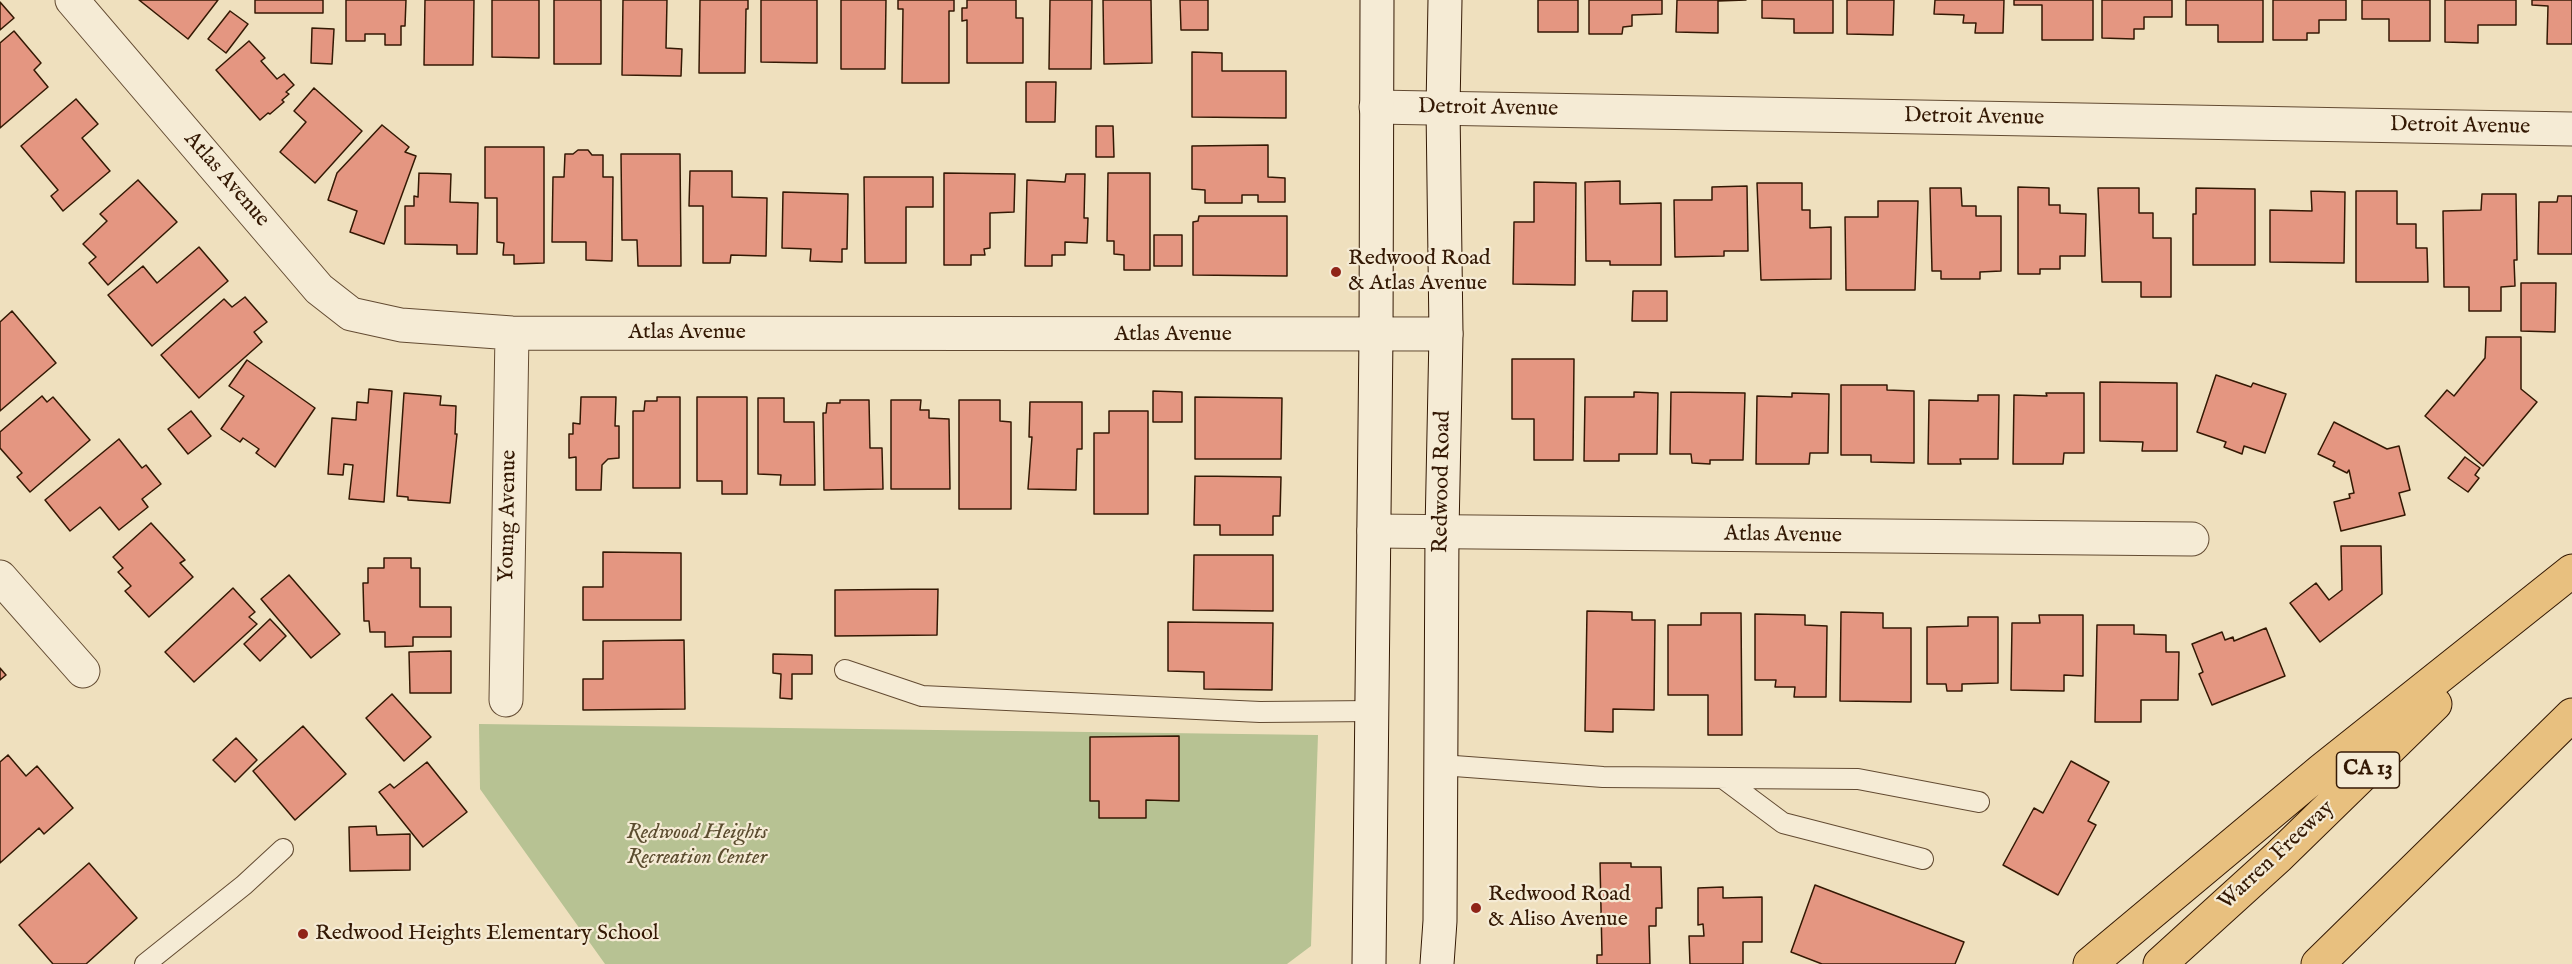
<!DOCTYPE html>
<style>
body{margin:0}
canvas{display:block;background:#efe0be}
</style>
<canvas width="2572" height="964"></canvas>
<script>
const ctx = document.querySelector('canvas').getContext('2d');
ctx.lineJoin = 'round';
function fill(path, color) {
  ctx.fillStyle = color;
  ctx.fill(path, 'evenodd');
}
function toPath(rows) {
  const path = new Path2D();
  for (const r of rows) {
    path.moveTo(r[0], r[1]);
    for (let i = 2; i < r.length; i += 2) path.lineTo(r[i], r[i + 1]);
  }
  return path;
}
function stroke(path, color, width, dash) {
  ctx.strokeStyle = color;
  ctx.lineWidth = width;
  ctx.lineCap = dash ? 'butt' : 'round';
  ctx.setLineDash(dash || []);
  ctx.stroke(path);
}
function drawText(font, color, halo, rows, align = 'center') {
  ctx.font = font + ' "IM FELL English",serif';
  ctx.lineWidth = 4.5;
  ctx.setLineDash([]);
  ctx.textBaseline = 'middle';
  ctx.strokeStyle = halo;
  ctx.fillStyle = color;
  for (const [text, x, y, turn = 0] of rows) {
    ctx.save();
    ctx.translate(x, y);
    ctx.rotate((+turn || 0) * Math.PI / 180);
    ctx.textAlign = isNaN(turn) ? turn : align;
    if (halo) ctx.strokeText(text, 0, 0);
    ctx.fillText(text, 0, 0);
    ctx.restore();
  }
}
const green = toPath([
 [479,724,1318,735,1311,946,1287,964,605,964,480,789]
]);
const building = toPath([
 [139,0,218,0,188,39,139,0],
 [255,0,323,0,323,13,255,13,255,0],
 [346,0,406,0,405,26,401,26,401,45,385,45,385,34,365,34,365,41,346,41,346,0],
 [425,0,474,0,473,65,424,65,425,0],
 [492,0,539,0,539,58,492,57,492,0],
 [554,0,601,0,601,64,554,64,554,0],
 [623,0,667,0,666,48,682,49,681,76,622,75,623,0],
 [700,0,748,0,748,9,746,9,745,73,699,73,700,0],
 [761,0,817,0,817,63,761,62,761,0],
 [841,0,886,0,885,69,841,69,841,0],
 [898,0,954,0,954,11,949,11,949,83,902,83,903,9,898,9,898,0],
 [967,0,1016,0,1016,18,1023,18,1023,63,967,63,967,20,962,21,962,8,967,8,967,0],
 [1050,0,1092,0,1091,69,1049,69,1050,0],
 [1103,0,1151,0,1152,63,1104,64,1103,0],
 [1180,0,1208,0,1208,30,1181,30,1180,0],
 [1538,0,1578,0,1578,32,1538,32,1538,0],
 [1589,0,1662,0,1662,14,1632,15,1632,26,1623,27,1622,34,1589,34,1589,0],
 [1677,0,1746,0,1718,1,1718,33,1676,32,1677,0],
 [1762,0,1833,0,1833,33,1794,33,1794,19,1762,18,1762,0],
 [1847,0,1894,0,1893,35,1847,34,1847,0],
 [1935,0,2004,0,2003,33,1975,33,1976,23,1963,23,1964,15,1934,14,1935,0],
 [2014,0,2093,0,2093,40,2042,40,2042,5,2014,5,2014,0],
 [2102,0,2172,0,2172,17,2144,17,2144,29,2134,29,2134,39,2102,38,2102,0],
 [2186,0,2263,0,2263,42,2218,42,2218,25,2186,25,2186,0],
 [2273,0,2346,0,2346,20,2319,20,2319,33,2307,33,2307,40,2273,40,2273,0],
 [2362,0,2430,0,2430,41,2389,41,2389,19,2362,19,2362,0],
 [2445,0,2516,0,2516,25,2478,25,2478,43,2445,42,2445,0],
 [2532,0,2572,0,2572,44,2547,44,2548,6,2532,5,2532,0],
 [0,2,14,18,0,30,0,2],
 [230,11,248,24,226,53,208,39,230,11],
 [312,28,334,29,332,64,311,63,312,28],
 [14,31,41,63,34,70,48,87,0,128,0,43,14,31],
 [249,41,265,58,261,61,277,79,284,74,294,85,286,92,289,94,282,100,284,102,270,114,268,113,260,120,216,70,249,41],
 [1192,52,1222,53,1222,71,1286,71,1286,118,1192,117,1192,52],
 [1026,82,1056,82,1055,122,1026,122,1026,82],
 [314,88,362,131,315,183,280,152,306,122,294,111,314,88],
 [76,99,98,124,82,138,110,171,63,211,51,196,58,190,21,146,76,99],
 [382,125,409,147,405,152,416,156,384,244,350,232,357,211,328,200,337,173,382,125],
 [1096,126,1113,126,1114,157,1096,157,1096,126],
 [1268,145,1268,177,1285,178,1285,202,1258,202,1258,195,1242,195,1242,203,1205,203,1205,190,1192,189,1192,146,1268,145],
 [485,147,544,147,544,263,514,264,514,255,503,255,504,243,497,242,497,198,485,198,485,147],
 [578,150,588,150,592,155,603,155,603,177,613,177,612,261,586,260,586,242,552,242,553,177,564,177,565,154,573,154,578,150],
 [621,154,680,154,681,266,638,266,637,240,622,240,621,154],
 [690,171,732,171,732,197,767,198,766,256,731,255,730,263,703,263,703,206,689,206,690,171],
 [419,173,451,174,450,202,478,203,477,254,457,254,457,245,405,244,405,206,414,206,414,196,418,197,419,173],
 [944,173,1015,174,1014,212,990,213,990,248,984,249,985,255,971,255,971,265,944,265,944,173],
 [1108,173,1150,173,1150,270,1124,270,1124,255,1114,254,1114,241,1107,241,1108,173],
 [1066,174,1085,174,1084,218,1088,218,1087,243,1065,242,1065,255,1052,255,1052,266,1025,266,1027,180,1065,182,1066,174],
 [864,177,933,177,933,207,906,207,906,263,865,263,864,177],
 [138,180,177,222,108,285,89,263,96,257,83,244,107,221,100,214,138,180],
 [1620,181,1620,204,1661,203,1661,265,1610,265,1610,261,1586,261,1585,182,1620,181],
 [1534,182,1576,183,1575,285,1513,284,1514,222,1534,222,1534,182],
 [1757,183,1802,183,1802,210,1810,210,1810,228,1831,227,1831,279,1761,280,1757,183],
 [1747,186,1748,251,1724,251,1724,256,1675,257,1674,200,1712,200,1712,187,1747,186],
 [2018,187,2049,188,2049,205,2060,205,2060,213,2086,214,2085,256,2060,256,2060,269,2040,269,2040,274,2018,274,2018,187],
 [1930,188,1961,188,1962,206,1976,206,1976,216,2001,216,2001,271,1980,272,1980,279,1941,279,1941,271,1932,271,1930,188],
 [2098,188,2139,188,2139,213,2153,213,2153,238,2171,238,2171,297,2141,297,2141,282,2102,282,2098,188],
 [2196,188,2255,189,2255,265,2193,265,2193,214,2196,214,2196,188],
 [2311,191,2345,192,2344,263,2270,262,2270,210,2312,211,2311,191],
 [2356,191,2397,191,2397,224,2416,224,2416,248,2427,248,2428,282,2356,282,2356,191],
 [783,192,848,194,847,249,842,249,842,262,810,261,811,249,782,248,783,192],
 [2482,194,2516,194,2517,260,2514,260,2515,286,2501,287,2501,311,2469,311,2469,287,2444,287,2443,211,2481,210,2482,194],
 [2558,196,2572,196,2572,254,2538,254,2539,202,2557,202,2558,196],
 [1878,201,1918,201,1915,290,1846,290,1845,217,1878,217,1878,201],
 [1199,216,1287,216,1287,276,1193,275,1193,222,1198,221,1199,216],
 [1154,235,1182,235,1182,266,1154,266,1154,235],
 [199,247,228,281,152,346,108,295,143,266,157,283,199,247],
 [2521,283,2556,283,2555,332,2521,331,2521,283],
 [1633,291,1667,291,1667,321,1632,321,1633,291],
 [245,297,267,322,254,332,262,342,199,398,161,355,224,299,232,307,245,297],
 [12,311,56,363,0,411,0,322,12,311],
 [2486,337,2521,337,2521,389,2537,402,2483,466,2425,416,2447,390,2454,396,2485,358,2486,337],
 [1512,359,1574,359,1573,460,1534,460,1534,419,1512,419,1512,359],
 [247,360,315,408,275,467,256,453,259,449,243,438,240,442,221,429,244,396,229,386,247,360],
 [2216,375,2251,387,2253,383,2286,394,2265,453,2244,446,2242,454,2224,447,2226,442,2197,432,2216,375],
 [2100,382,2177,383,2177,451,2142,451,2143,442,2100,441,2100,382],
 [1841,385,1887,385,1887,390,1914,391,1914,463,1871,462,1871,455,1841,455,1841,385],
 [369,389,392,391,384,502,349,499,353,465,344,464,343,475,328,474,332,418,356,420,357,402,368,403,369,389],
 [1153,391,1182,392,1182,422,1153,422,1153,391],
 [1634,392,1658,393,1657,454,1619,454,1619,461,1584,461,1585,397,1634,397,1634,392],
 [1671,392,1745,393,1743,460,1710,460,1710,464,1692,463,1691,454,1670,454,1671,392],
 [404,393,441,396,440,405,456,406,455,434,457,434,450,503,408,500,408,497,397,496,404,393],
 [1792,393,1829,394,1828,453,1810,453,1809,464,1756,464,1757,396,1792,397,1792,393],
 [2046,393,2084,393,2084,453,2064,453,2063,464,2013,464,2014,395,2047,396,2046,393],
 [1978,395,1999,395,1998,459,1960,459,1961,464,1928,464,1929,400,1978,401,1978,395],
 [42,396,47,402,53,397,90,440,30,492,17,477,22,473,0,448,0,432,42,396],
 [581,397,616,397,615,426,619,426,619,458,608,459,602,465,601,490,576,490,576,457,569,458,569,434,573,434,573,423,580,424,581,397],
 [657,397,680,397,680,488,633,488,633,411,644,411,645,401,657,401,657,397],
 [697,397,747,397,747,494,722,494,722,481,697,481,697,397],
 [1195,397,1282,398,1281,459,1195,459,1195,397],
 [758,398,784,398,784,422,814,422,815,485,780,485,781,475,758,474,758,398],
 [840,400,869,400,870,448,882,448,883,489,824,490,823,413,826,413,827,403,840,403,840,400],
 [891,400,921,400,920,410,929,410,929,418,949,419,950,489,891,489,891,400],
 [959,400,1000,400,1000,421,1011,422,1011,509,959,509,959,400],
 [1030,402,1082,402,1082,449,1077,449,1076,490,1028,489,1032,437,1029,437,1030,402],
 [191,411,211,436,188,454,168,429,191,411],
 [1109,411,1148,411,1148,514,1094,514,1094,433,1109,433,1109,411],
 [2334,422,2387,449,2399,446,2410,490,2399,493,2405,515,2341,531,2334,502,2350,498,2349,494,2354,493,2349,470,2347,473,2333,466,2335,462,2318,454,2334,422],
 [119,439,142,468,146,465,161,484,142,499,148,507,119,530,100,507,70,531,45,500,119,439],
 [2465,457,2480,468,2475,475,2479,478,2468,492,2448,478,2465,457],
 [1195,476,1281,477,1280,516,1273,516,1273,535,1220,535,1220,525,1194,525,1195,476],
 [151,523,185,560,180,563,193,577,149,617,125,591,131,586,118,572,123,568,113,557,151,523],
 [2341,546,2381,546,2382,594,2320,642,2290,603,2316,583,2329,600,2342,590,2341,546],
 [603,552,681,553,681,620,583,620,583,587,603,587,603,552],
 [1194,555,1273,555,1273,611,1193,610,1194,555],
 [384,558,411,558,411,568,420,568,420,607,451,607,451,637,413,637,413,646,385,647,385,632,370,632,369,621,364,621,363,583,368,583,368,568,384,568,384,558],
 [289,575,340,634,311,658,261,599,289,575],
 [233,588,255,612,249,617,257,624,194,682,165,652,233,588],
 [938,589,937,635,835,636,835,590,938,589],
 [1587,611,1632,612,1632,620,1655,620,1654,710,1613,709,1613,732,1585,731,1587,611],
 [1841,612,1883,613,1883,628,1911,628,1911,702,1840,701,1841,612],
 [1701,613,1741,613,1742,735,1708,735,1708,695,1668,695,1668,625,1701,625,1701,613],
 [1755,614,1805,615,1805,625,1827,626,1826,697,1794,697,1795,687,1775,687,1776,680,1755,680,1755,614],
 [2039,615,2083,615,2083,676,2064,675,2064,691,2011,690,2012,623,2040,623,2039,615],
 [1968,617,1998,617,1998,683,1962,684,1962,691,1947,691,1946,684,1927,684,1927,627,1968,626,1968,617],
 [270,619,286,636,260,661,244,644,270,619],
 [1168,622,1273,623,1272,690,1204,689,1204,672,1168,671,1168,622],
 [2097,625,2134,625,2134,634,2166,635,2166,652,2179,652,2178,700,2141,700,2141,722,2095,722,2097,625],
 [2266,628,2285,676,2212,705,2199,674,2203,672,2192,644,2222,632,2225,640,2233,637,2234,641,2266,628],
 [684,640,685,709,583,710,583,679,603,679,603,641,684,640],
 [451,651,451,693,410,693,409,652,451,651],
 [773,654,812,655,812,674,792,674,792,699,780,698,781,674,773,673,773,654],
 [0,668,6,675,0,680,0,668],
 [392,694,431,737,404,761,366,718,392,694],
 [303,726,346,774,295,820,253,771,303,726],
 [1179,736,1179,801,1146,800,1146,818,1099,818,1099,801,1090,801,1090,737,1179,736],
 [236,738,257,760,235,782,213,760,236,738],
 [8,755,26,776,37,766,73,808,44,834,39,828,0,863,0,762,8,755],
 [2071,761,2109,782,2088,821,2096,825,2058,895,2003,865,2034,808,2043,813,2071,761],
 [427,762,467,812,423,847,379,792,390,784,394,788,427,762],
 [376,826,377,835,410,834,410,870,350,871,349,827,376,826],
 [89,863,137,918,86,964,53,964,19,925,89,863],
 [1600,863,1631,863,1631,867,1661,867,1662,908,1656,908,1656,926,1649,926,1650,964,1597,964,1597,955,1602,955,1600,863],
 [1815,885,1964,942,1955,964,1822,964,1791,952,1815,885],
 [1723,887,1723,898,1762,897,1762,942,1743,942,1743,964,1690,964,1689,936,1704,936,1703,924,1698,925,1698,888,1723,887]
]);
const lane = toPath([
 [845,670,922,696,1260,712,1373,711],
 [1441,765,1603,777,1858,779,1979,802],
 [1724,779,1783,823,1923,859],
 [145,964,244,885,283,849]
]);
const street = toPath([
 [72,0,319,289,351,314,401,325,512,333,1446,334],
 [1376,107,2572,129],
 [1374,531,2192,539],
 [0,577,83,671],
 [506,700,512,333]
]);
const secondary = toPath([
 [1369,964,1376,335,1377,0],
 [1437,964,1440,921,1442,531,1446,334,1443,108,1445,0]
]);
const highway = toPath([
 [2090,964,2322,770,2572,571],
 [2160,964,2279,856,2435,704],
 [2318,964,2572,715]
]);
const markers = [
 [1336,272,6,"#8f2418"],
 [1476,908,6,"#8f2418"],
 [303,934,6,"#8f2418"]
];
const shields = [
 [2368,770,63]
];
const shieldNames = [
 ["CA 13",2368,770]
];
const streetNames = [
 ["Detroit Avenue",1488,109,1],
 ["Detroit Avenue",1974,118,1],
 ["Detroit Avenue",2460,127,1],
 ["Atlas Avenue",226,180,49],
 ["Atlas Avenue",687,333],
 ["Atlas Avenue",1173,335],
 ["Redwood Road",1443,482,-89],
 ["Young Avenue",509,516,-89],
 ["Atlas Avenue",1783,536,1],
 ["Warren Freeway",2277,856,-43]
];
const poiNames = [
 ["Redwood Road",1348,259],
 ["& Atlas Avenue",1348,284],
 ["Redwood Road",1488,895],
 ["& Aliso Avenue",1488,920],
 ["Redwood Heights Elementary School",315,934]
];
const parkNames = [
 ["Redwood Heights",697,833],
 ["Recreation Center",697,858]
];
fill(green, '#b7c293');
fill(building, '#e49681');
stroke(building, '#341904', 1.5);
stroke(lane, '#634b32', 22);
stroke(street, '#634b32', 35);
stroke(secondary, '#341904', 35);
stroke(highway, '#341904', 35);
stroke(lane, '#f5ebd5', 20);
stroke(street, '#f5ebd5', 33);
stroke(secondary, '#f5ebd5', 33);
stroke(highway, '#e8c07f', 33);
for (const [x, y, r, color] of markers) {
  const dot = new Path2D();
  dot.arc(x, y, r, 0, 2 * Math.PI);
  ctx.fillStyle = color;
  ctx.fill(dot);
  stroke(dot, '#f5ebd5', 2);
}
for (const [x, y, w] of shields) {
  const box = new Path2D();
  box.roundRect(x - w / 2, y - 18, w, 36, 4.5);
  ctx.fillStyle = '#f5ebd5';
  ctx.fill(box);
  stroke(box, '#341904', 1.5);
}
drawText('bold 21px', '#341904', null, shieldNames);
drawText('22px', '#341904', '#f5ebd5', streetNames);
drawText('22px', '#341904', '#f5ebd5', poiNames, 'left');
drawText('italic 22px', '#5b4c2f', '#f5ebd5', parkNames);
</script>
